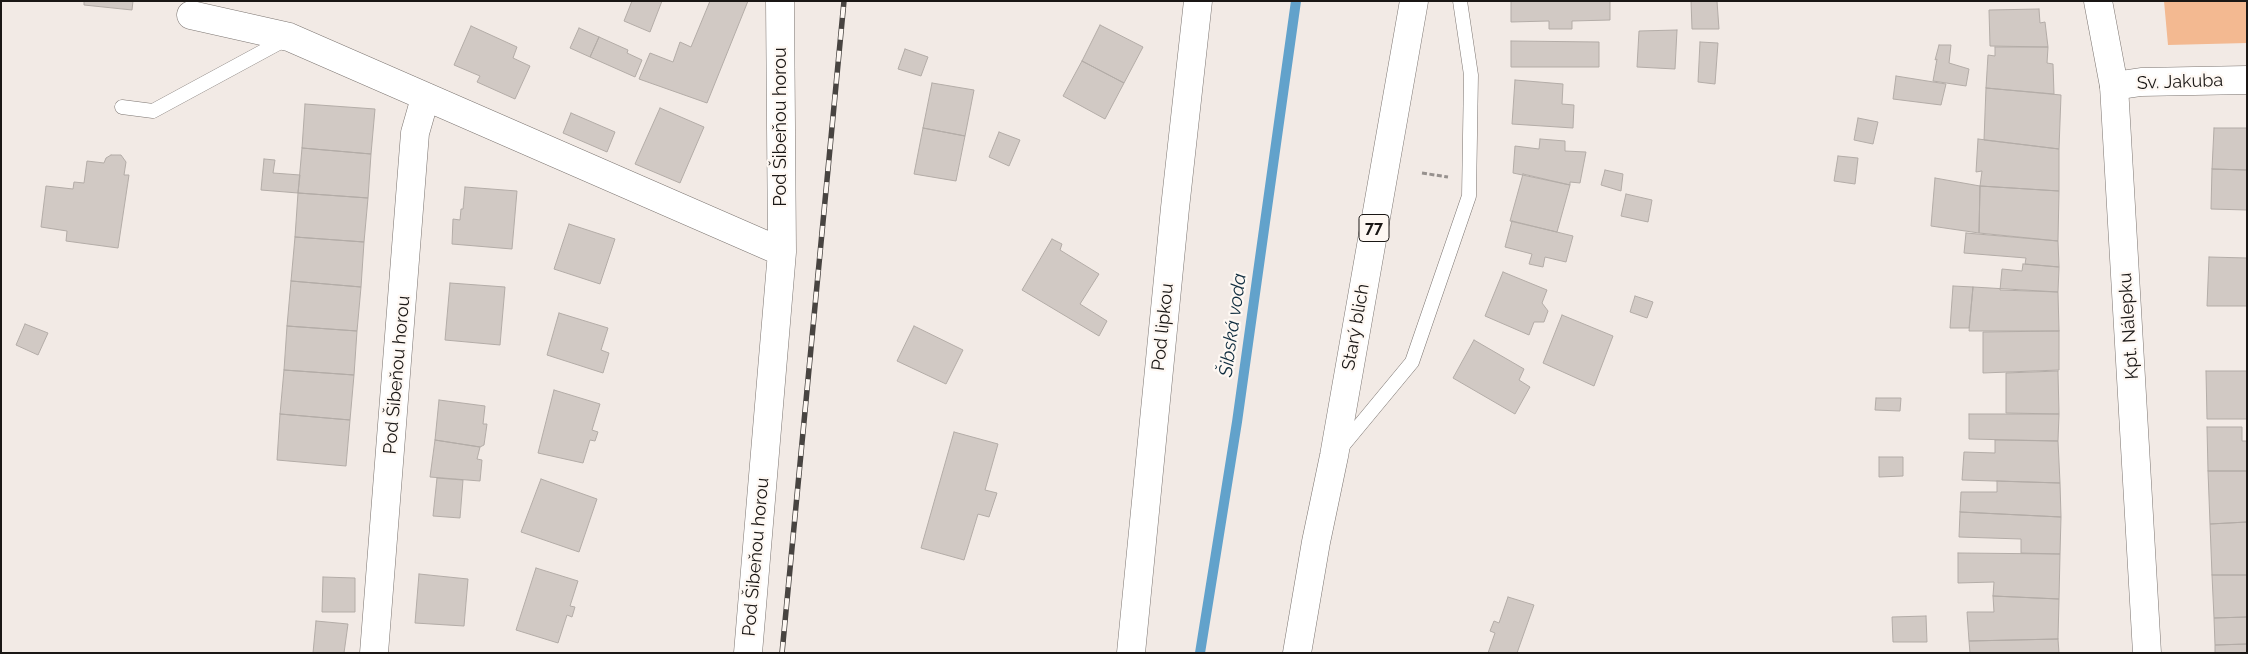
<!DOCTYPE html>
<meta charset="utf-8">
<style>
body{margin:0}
#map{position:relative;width:2248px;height:654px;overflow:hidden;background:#f2eae5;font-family:Raleway,sans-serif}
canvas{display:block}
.frame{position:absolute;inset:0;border:2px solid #1a1715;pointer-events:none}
</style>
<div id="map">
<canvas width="2248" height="654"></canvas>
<div class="frame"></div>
</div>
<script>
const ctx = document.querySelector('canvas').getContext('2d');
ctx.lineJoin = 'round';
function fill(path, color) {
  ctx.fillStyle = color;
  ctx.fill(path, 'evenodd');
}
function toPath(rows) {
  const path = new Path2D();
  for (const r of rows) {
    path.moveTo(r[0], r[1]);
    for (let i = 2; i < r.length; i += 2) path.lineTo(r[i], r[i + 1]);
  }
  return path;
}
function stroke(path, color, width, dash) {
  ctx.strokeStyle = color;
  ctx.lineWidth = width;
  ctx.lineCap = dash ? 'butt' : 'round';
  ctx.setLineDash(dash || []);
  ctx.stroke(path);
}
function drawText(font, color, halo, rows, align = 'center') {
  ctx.font = font + ' Raleway,sans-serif';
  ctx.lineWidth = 4.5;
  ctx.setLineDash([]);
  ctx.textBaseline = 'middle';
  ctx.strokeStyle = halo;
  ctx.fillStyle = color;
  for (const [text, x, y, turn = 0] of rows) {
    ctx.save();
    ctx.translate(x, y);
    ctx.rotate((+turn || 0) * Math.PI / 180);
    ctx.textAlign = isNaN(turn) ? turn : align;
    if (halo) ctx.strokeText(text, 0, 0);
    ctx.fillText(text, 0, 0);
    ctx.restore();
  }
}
const green = toPath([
 [2164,1,2247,1,2247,43,2168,45]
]);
const stream = toPath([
 [1200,653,1237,422,1296,1]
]);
const building = toPath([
 [84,1,133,1,132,10,84,5,84,1],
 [632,1,662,1,650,32,624,21,632,1],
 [710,1,748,1,707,103,639,79,650,53,673,62,680,42,691,47,710,1],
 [1511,1,1610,1,1610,20,1572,21,1572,29,1549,29,1549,21,1511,22,1511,1],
 [1691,1,1717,1,1719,29,1692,29,1691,1],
 [2039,9,2040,23,2045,22,2048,47,1990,46,1989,10,2039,9],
 [1100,25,1143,47,1124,83,1082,61,1100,25],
 [471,26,517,47,513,58,530,66,515,99,477,82,480,76,454,65,471,26],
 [579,28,599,37,590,57,570,48,579,28],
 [1677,30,1675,69,1637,67,1639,31,1677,30],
 [599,37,628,50,627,53,642,60,635,77,590,57,599,37],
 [1511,41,1599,42,1599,67,1511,67,1511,41],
 [1700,42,1718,43,1715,84,1698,82,1700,42],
 [1939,45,1951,45,1949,63,1969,69,1966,86,1933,81,1937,59,1935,60,1939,45],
 [1995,47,2048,47,2047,63,2053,64,2054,94,1986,88,1988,55,1995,56,1995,47],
 [905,49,928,57,921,76,898,69,905,49],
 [1082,61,1124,83,1105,119,1063,96,1082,61],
 [1896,76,1946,84,1941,105,1893,99,1896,76],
 [1515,80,1563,84,1562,104,1574,105,1573,128,1512,124,1515,80],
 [932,83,974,90,965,136,923,128,932,83],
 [1986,88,2061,95,2059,149,1984,140,1986,88],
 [305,104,375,109,371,154,302,148,305,104],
 [660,108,704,127,680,183,635,164,660,108],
 [571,113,615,132,607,152,563,133,571,113],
 [1858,118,1878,122,1873,144,1854,140,1858,118],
 [923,128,965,136,956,181,914,174,923,128],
 [2214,128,2247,128,2247,170,2212,169,2214,128],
 [999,132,1020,140,1009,166,989,157,999,132],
 [1540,139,1565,141,1565,151,1586,152,1580,183,1570,182,1570,185,1513,173,1515,146,1539,149,1540,139],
 [1978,139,2059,149,2059,191,1980,186,1982,171,1976,172,1978,139],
 [302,148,371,154,368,198,298,193,302,148],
 [111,155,121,155,126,162,124,175,129,175,118,248,66,241,67,231,41,227,46,186,73,189,74,182,84,183,87,161,104,163,106,158,111,155],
 [1838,156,1858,158,1855,184,1834,181,1838,156],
 [264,159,275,160,273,173,300,175,298,193,261,190,264,159],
 [2212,169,2247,170,2247,210,2211,209,2212,169],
 [1605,170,1623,174,1621,191,1601,185,1605,170],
 [1523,174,1570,185,1557,232,1510,221,1523,174],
 [1935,178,1980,186,1979,233,1931,226,1935,178],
 [1980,186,2059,191,2058,241,1979,233,1980,186],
 [465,187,517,191,512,249,452,244,453,219,460,220,461,209,463,209,465,187],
 [298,193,368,198,364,242,295,237,298,193],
 [1626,194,1652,200,1648,222,1621,216,1626,194],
 [1512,221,1573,236,1566,262,1545,257,1543,267,1529,264,1532,254,1505,247,1512,221],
 [569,224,615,239,600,284,554,269,569,224],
 [1966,233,2058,241,2059,267,2025,264,2026,258,1964,253,1966,233],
 [295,237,364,242,361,287,291,281,295,237],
 [1052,239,1062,244,1060,250,1099,274,1080,304,1107,321,1099,336,1022,290,1052,239],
 [2209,257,2247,258,2247,306,2207,306,2209,257],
 [2023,264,2059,267,2058,292,2000,290,2002,269,2022,271,2023,264],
 [1503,272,1547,290,1542,303,1548,311,1544,322,1534,322,1529,335,1485,316,1503,272],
 [291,281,361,287,357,331,287,326,291,281],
 [450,283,505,287,500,345,445,340,450,283],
 [1953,286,1973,287,1969,328,1950,328,1953,286],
 [1973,287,2058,292,2059,331,1969,331,1973,287],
 [1635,296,1653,302,1647,318,1630,312,1635,296],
 [559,313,608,328,601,350,609,353,603,373,547,355,559,313],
 [1562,315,1613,336,1594,386,1543,363,1562,315],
 [25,324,48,333,38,355,16,345,25,324],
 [287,326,357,331,354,375,284,370,287,326],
 [914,326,963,350,946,384,897,361,914,326],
 [2059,331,2059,370,1983,373,1983,332,2059,331],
 [1474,340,1524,369,1519,380,1530,387,1515,414,1453,378,1474,340],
 [284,370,354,375,350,420,280,414,284,370],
 [2058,371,2059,414,2006,413,2006,373,2058,371],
 [2206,371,2247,371,2247,419,2207,419,2206,371],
 [554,390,600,404,592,430,598,432,595,441,590,440,583,463,538,453,554,390],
 [1876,398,1901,398,1900,411,1875,410,1876,398],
 [439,400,485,406,483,424,487,424,484,445,480,447,435,440,439,400],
 [280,414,350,420,346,466,277,460,280,414],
 [1969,414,2059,414,2058,441,1969,439,1969,414],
 [2207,427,2242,427,2242,441,2247,441,2247,471,2208,471,2207,427],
 [954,432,998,444,985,490,997,493,989,517,978,514,964,560,921,548,954,432],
 [435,440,480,447,477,459,482,460,480,481,430,477,435,440],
 [1995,440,2058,441,2060,483,1962,480,1964,452,1995,453,1995,440],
 [1879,457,1903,457,1903,476,1879,477,1879,457],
 [2208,471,2247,471,2247,522,2210,524,2208,471],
 [437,478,463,480,460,518,433,516,437,478],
 [541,479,597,499,579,552,521,532,541,479],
 [1997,481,2060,483,2061,517,1960,512,1961,492,1997,492,1997,481],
 [1960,512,2061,517,2060,554,2021,553,2021,539,1959,537,1960,512],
 [2247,522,2247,575,2212,575,2210,524,2247,522],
 [1958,553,2060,554,2059,599,1993,596,1994,582,1958,583,1958,553],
 [536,568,578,581,570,606,575,607,572,617,567,615,558,643,516,630,536,568],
 [419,574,468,579,464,626,415,623,419,574],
 [2212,575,2247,575,2247,617,2214,618,2212,575],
 [323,577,355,578,355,612,322,612,323,577],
 [1993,596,2059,599,2058,639,1969,641,1967,612,1994,612,1993,596],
 [1508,597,1534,605,1517,653,1488,653,1495,633,1490,631,1494,621,1499,623,1508,597],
 [1926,616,1927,642,1893,642,1892,617,1926,616],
 [2247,617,2247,644,2215,645,2214,618,2247,617],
 [316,621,348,624,344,653,313,653,316,621],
 [2058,639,2059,653,1970,653,1969,641,2058,639],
 [2247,644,2247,653,2215,653,2215,645,2247,644]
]);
const path = toPath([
 [1422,173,1448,177]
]);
const service = toPath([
 [122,107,153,111,286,39],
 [1340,449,1412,362,1469,196,1471,75,1460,1]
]);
const minor = toPath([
 [191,15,289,37,782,252],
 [2114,86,2141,82,2247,80],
 [374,653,415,133,425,98],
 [748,653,782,252,780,1],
 [1131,653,1175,208,1198,1]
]);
const tertiary = toPath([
 [2098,1,2114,86,2147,653]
]);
const primary = toPath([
 [1297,653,1316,542,1334,456,1414,1]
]);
const rail = toPath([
 [782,653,844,1]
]);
const shields = [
 [1374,228,30]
];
const shieldNames = [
 ["77",1374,228]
];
const streetNames = [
 ["Sv. Jakuba",2180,82,-2],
 ["Pod Šibeňou horou",781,127,-90],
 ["Kpt. Nálepku",2129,326,-94],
 ["Pod lipkou",1163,327,-84],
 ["Starý blich",1356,327,-80],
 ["Pod Šibeňou horou",397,375,-85],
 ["Pod Šibeňou horou",756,557,-85]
];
const waterNames = [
 ["Šibská voda",1233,325,-82]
];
fill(green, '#f3b991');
stroke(stream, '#62a2cb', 10);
fill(building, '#d1c9c4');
stroke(building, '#b3aca7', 1);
stroke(service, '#7c7571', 15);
stroke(minor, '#7c7571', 29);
stroke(tertiary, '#7c7571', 29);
stroke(primary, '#7c7571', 29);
stroke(path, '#97918e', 3, [5, 2.5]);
stroke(service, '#fff', 14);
stroke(minor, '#fff', 28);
stroke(tertiary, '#fff', 28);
stroke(primary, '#fff', 28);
stroke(rail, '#484441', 5.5);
stroke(rail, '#fef8f3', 4, [11]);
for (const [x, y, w] of shields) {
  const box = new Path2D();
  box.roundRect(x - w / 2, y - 13.5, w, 27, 4);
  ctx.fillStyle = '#fef8f3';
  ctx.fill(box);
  stroke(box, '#1a1715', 1);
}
drawText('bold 16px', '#1a1715', null, shieldNames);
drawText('18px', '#1a1715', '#fef8f3', streetNames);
drawText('italic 19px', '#102d3f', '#fef8f3', waterNames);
</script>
